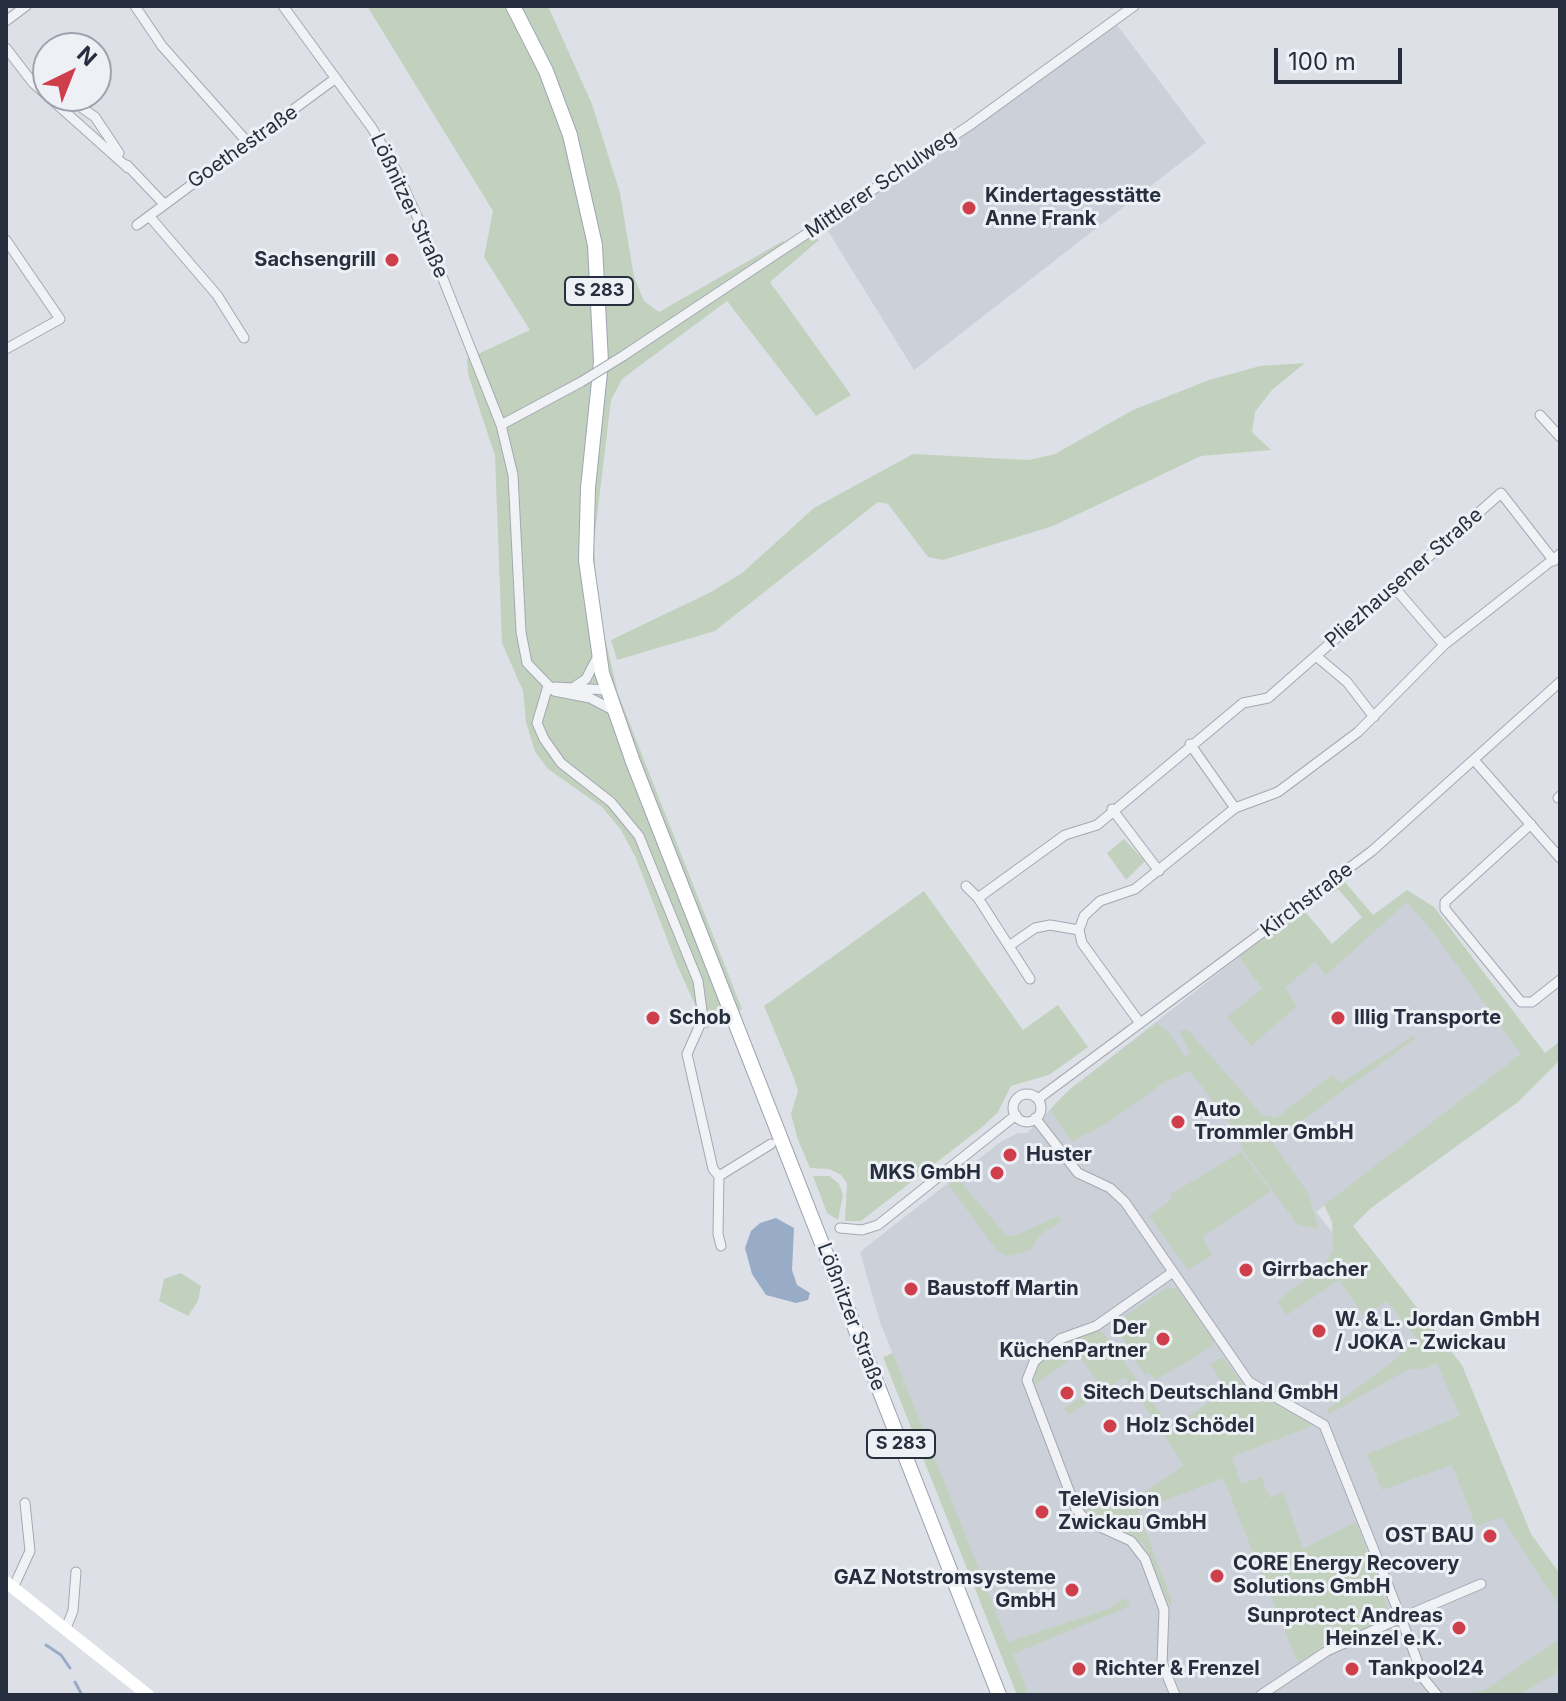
<!DOCTYPE html>
<meta charset="utf-8">
<style>
body{margin:0}
#map{position:relative;width:1566px;height:1701px;overflow:hidden;background:#dde1e7;font-family:Inter,sans-serif}
canvas{display:block}
.frame{position:absolute;inset:0;border:8px solid #272e3e;pointer-events:none}
.north{position:absolute;left:32px;top:32px;width:80px;height:80px;box-sizing:border-box;background:#edf0f5;border:2px solid #9ea2ac;border-radius:50%;rotate:43deg;font-size:22px;font-weight:700;line-height:32px;text-align:center;color:#272e3e}
.north::after{content:'';display:block;margin:auto;width:28px;height:36px;background:#cf3f4b;clip-path:polygon(50% 0,100% 100%,50% 72%,0 100%)}
.scale{position:absolute;left:1274px;top:48px;width:128px;height:36px;box-sizing:border-box;border:4px solid #272e3e;border-top:0;padding-left:10px;font-size:24px;line-height:28px;white-space:nowrap;color:#272e3e;-webkit-text-stroke:6px #edf0f5;paint-order:stroke}
</style>
<div id="map">
<canvas width="1566" height="1701"></canvas>
<div class="frame"></div>
<div class="north">N</div>
<div class="scale">100 m</div>
</div>
<script>
const ctx = document.querySelector('canvas').getContext('2d');
ctx.lineJoin = 'round';
function fill(path, color) {
  ctx.fillStyle = color;
  ctx.fill(path, 'evenodd');
}
function toPath(rows) {
  const path = new Path2D();
  for (const r of rows) {
    if (r.length === 3) {
      path.moveTo(r[0] + r[2], r[1]);
      path.arc(r[0], r[1], r[2], 0, 2 * Math.PI);
      continue;
    }
    path.moveTo(r[0], r[1]);
    for (let i = 2; i < r.length; i += 2) path.lineTo(r[i], r[i + 1]);
  }
  return path;
}
function stroke(path, color, width, dash) {
  ctx.strokeStyle = color;
  ctx.lineWidth = width;
  ctx.lineCap = dash ? 'butt' : 'round';
  ctx.setLineDash(dash || []);
  ctx.stroke(path);
}
function drawText(font, color, halo, rows, align = 'center') {
  ctx.font = font + ' Inter,sans-serif';
  ctx.lineWidth = 6;
  ctx.setLineDash([]);
  ctx.textBaseline = 'middle';
  ctx.strokeStyle = halo;
  ctx.fillStyle = color;
  for (const [text, x, y, turn = 0] of rows) {
    ctx.save();
    ctx.translate(x, y);
    ctx.rotate((+turn || 0) * Math.PI / 180);
    ctx.textAlign = isNaN(turn) ? turn : align;
    if (halo) ctx.strokeText(text, 0, 0);
    ctx.fillText(text, 0, 0);
    ctx.restore();
  }
}
const built = toPath([
 [1114,21,1206,143,914,370,823,223],
 [1408,893,1524,1052,1316,1212,1442,1368,1464,1427,1528,1554,1560,1608,1560,1695,1029,1695,880,1322,860,1252,999,1143,1018,1133,1027,1133,1069,1090,1239,957,1262,989,1284,988,1366,919,1370,925]
]);
const green = toPath([
 [367,6,548,6,592,104,620,193,634,277,644,301,659,312,783,241,788,250,810,235,819,240,770,282,851,395,816,416,727,301,622,379,611,400,594,542,597,603,617,689,613,694,617,691,742,1009,706,1029,677,965,636,858,621,830,602,807,548,769,535,752,526,722,523,691,502,643,495,456,468,374,467,359,530,330,484,257,493,211],
 [1305,363,1272,390,1255,412,1252,432,1271,450,1201,456,1053,526,943,560,928,557,888,504,878,502,715,631,617,660,611,640,711,592,742,573,814,508,913,454,1029,460,1055,454,1133,410,1209,380,1260,366],
 [1124,839,1145,861,1126,880,1107,853],
 [1344,881,1373,915,1407,890,1434,907,1545,1053,1560,1041,1560,1060,1518,1102,1371,1208,1353,1226,1462,1365,1531,1534,1560,1574,1560,1608,1502,1517,1476,1526,1452,1465,1382,1490,1367,1454,1460,1416,1437,1363,1427,1368,1407,1370,1329,1414,1327,1410,1391,1363,1417,1339,1387,1301,1364,1316,1339,1280,1287,1315,1277,1301,1323,1267,1333,1250,1332,1222,1324,1205,1521,1054,1433,932,1407,902,1326,975,1315,962,1285,988,1297,1006,1251,1046,1227,1017,1262,989,1239,957,1303,909,1332,944,1362,917,1338,889,1331,894,1328,892],
 [924,891,1023,1030,1058,1005,1088,1047,1049,1075,1011,1086,998,1112,981,1128,861,1221,845,1221,847,1183,841,1175,829,1169,810,1168,798,1140,791,1114,798,1091,794,1078,764,1006],
 [1157,1023,1170,1034,1185,1057,1190,1052,1179,1031,1188,1030,1262,1115,1276,1118,1332,1075,1341,1083,1414,1036,1416,1038,1272,1142,1308,1193,1319,1229,1298,1225,1241,1148,1241,1138,1190,1071,1166,1081,1106,1124,1072,1141,1051,1111,1054,1105,1069,1090],
 [1241,1152,1271,1191,1202,1237,1212,1255,1188,1270,1149,1216,1171,1200,1171,1194],
 [813,1176,830,1176,839,1184,843,1195,838,1220,827,1213],
 [958,1179,1006,1235,1015,1236,1058,1216,1061,1221,1041,1234,1031,1250,1009,1256,998,1252,949,1185],
 [181,1273,201,1286,198,1301,188,1316,159,1301,164,1279],
 [1168,1287,1177,1289,1213,1339,1213,1346,1156,1380,1149,1373,1145,1375,1131,1355,1135,1352,1113,1328,1114,1323],
 [1098,1330,1104,1334,1171,1428,1227,1390,1210,1364,1223,1357,1245,1388,1314,1425,1232,1457,1241,1484,1261,1477,1270,1498,1283,1492,1303,1549,1356,1522,1390,1613,1380,1623,1326,1644,1298,1663,1223,1478,1138,1511,1172,1601,1170,1607,1143,1543,1085,1511,1103,1499,1116,1504,1131,1501,1183,1466,1180,1459,1125,1377,1070,1414,1064,1409,1099,1384,1078,1354,1033,1386,1038,1363,1070,1341],
 [893,1353,1008,1642,1108,1609,1126,1598,1130,1606,1013,1654,1029,1695,1017,1695,883,1357],
 [1560,1639,1560,1665,1553,1675,1519,1695,1462,1695,1485,1690]
]);
const water = toPath([
 [776,1218,794,1228,792,1270,797,1285,810,1293,808,1300,796,1303,766,1295,752,1274,745,1248,751,1231,760,1223]
]);
const stream = toPath([
 [46,1645,61,1655,70,1668],
 [75,1682,82,1695]
]);
const minor = toPath([
 [135,6,162,46,250,145],
 [283,6,372,128,394,166,426,236,501,425,513,475,521,632,527,663,554,691,590,698,613,710],
 [6,21,26,6],
 [6,48,33,83,128,168],
 [65,96,95,117,119,153],
 [127,165,163,203],
 [150,217,217,295,244,338],
 [137,225,336,78],
 [6,240,60,319,6,349],
 [623,356,970,125,1134,6],
 [1540,415,1560,437],
 [501,425,581,382],
 [1394,587,1444,645],
 [1316,656,1347,682,1374,717],
 [548,686,537,723,544,739,561,763,611,802,639,836,698,981,703,1018,687,1054,713,1169,719,1176],
 [555,687,607,690],
 [574,687,586,679,598,656],
 [1190,744,1235,808],
 [1474,760,1560,858],
 [1558,798,1560,796],
 [1112,809,1159,871],
 [1531,824,1445,902,1445,909,1521,1002,1532,1002,1560,980],
 [966,886,978,898,1030,979],
 [978,898,1065,835,1097,825,1243,703,1268,698,1501,493,1554,561],
 [1009,946,1035,928,1050,925,1079,930],
 [1140,1023,1082,943,1079,930,1084,916,1100,901,1135,889,1235,808,1278,792,1358,732,1444,645,1560,554],
 [1027,1108,14],
 [1038,1099,1372,851,1560,682],
 [1035,1118,1078,1173,1110,1188,1125,1202,1249,1382,1324,1425,1401,1618,1327,1651,1261,1695],
 [719,1176,718,1234,721,1246],
 [719,1176,771,1144],
 [840,1228,862,1230,878,1225,1016,1115],
 [1173,1272,1096,1326,1060,1339,1034,1362,1027,1380,1076,1509,1087,1521,1131,1541,1145,1559,1164,1610,1162,1663,1175,1695],
 [14,1586,30,1551,25,1503],
 [66,1628,73,1611,76,1572],
 [1437,1695,1424,1679,1401,1618,1481,1584]
]);
const secondary = toPath([
 [6,1582,148,1695]
]);
const primary = toPath([
 [513,6,546,71,570,135,595,245,601,362,588,488,586,560,602,673,633,762,999,1695]
]);
const minorBridge = toPath([
 [581,382,623,356]
]);
const markers = [
 [969,208,8,"#cf3f4b"],
 [392,260,8,"#cf3f4b"],
 [653,1018,8,"#cf3f4b"],
 [1338,1018,8,"#cf3f4b"],
 [1178,1122,8,"#cf3f4b"],
 [1010,1155,8,"#cf3f4b"],
 [997,1173,8,"#cf3f4b"],
 [1246,1270,8,"#cf3f4b"],
 [911,1289,8,"#cf3f4b"],
 [1319,1331,8,"#cf3f4b"],
 [1163,1339,8,"#cf3f4b"],
 [1067,1393,8,"#cf3f4b"],
 [1110,1426,8,"#cf3f4b"],
 [1042,1512,8,"#cf3f4b"],
 [1490,1536,8,"#cf3f4b"],
 [1217,1576,8,"#cf3f4b"],
 [1072,1590,8,"#cf3f4b"],
 [1459,1628,8,"#cf3f4b"],
 [1079,1669,8,"#cf3f4b"],
 [1352,1669,8,"#cf3f4b"]
];
const shields = [
 [599,291,68],
 [901,1444,68]
];
const shieldNames = [
 ["S 283",599,291],
 ["S 283",901,1444]
];
const streetNames = [
 ["Goethestraße",243,147,-35],
 ["Mittlerer Schulweg",881,184,-34],
 ["Lößnitzer Straße",409,206,65],
 ["Pliezhausener Straße",1404,578,-41],
 ["Kirchstraße",1307,900,-37],
 ["Lößnitzer Straße",851,1317,69]
];
const poiNames = [
 ["Kindertagesstätte",985,196],
 ["Anne Frank",985,219],
 ["Sachsengrill",376,260,"right"],
 ["Schob",669,1018],
 ["Illig Transporte",1354,1018],
 ["Auto",1194,1110],
 ["Trommler GmbH",1194,1133],
 ["Huster",1026,1155],
 ["MKS GmbH",981,1173,"right"],
 ["Girrbacher",1262,1270],
 ["Baustoff Martin",927,1289],
 ["W. & L. Jordan GmbH",1335,1320],
 ["/ JOKA - Zwickau",1335,1343],
 ["Der",1147,1328,"right"],
 ["KüchenPartner",1147,1351,"right"],
 ["Sitech Deutschland GmbH",1083,1393],
 ["Holz Schödel",1126,1426],
 ["TeleVision",1058,1500],
 ["Zwickau GmbH",1058,1523],
 ["OST BAU",1474,1536,"right"],
 ["CORE Energy Recovery",1233,1564],
 ["Solutions GmbH",1233,1587],
 ["GAZ Notstromsysteme",1056,1578,"right"],
 ["GmbH",1056,1601,"right"],
 ["Sunprotect Andreas",1443,1616,"right"],
 ["Heinzel e.K.",1443,1639,"right"],
 ["Richter & Frenzel",1095,1669],
 ["Tankpool24",1368,1669]
];
fill(built, '#cbd0d9');
fill(green, '#c2d1be');
fill(water, '#98acc8');
stroke(stream, '#98acc8', 3);
stroke(minor, '#a3a8b1', 11);
stroke(primary, '#9da4b3', 16);
stroke(minor, '#f0f2f6', 9);
stroke(secondary, '#fff', 12);
stroke(primary, '#fff', 14);
stroke(minorBridge, '#a3a8b1', 11, []);
stroke(minorBridge, '#f0f2f6', 9);
for (const [x, y, r, color] of markers) {
  const dot = new Path2D();
  dot.arc(x, y, r, 0, 2 * Math.PI);
  ctx.fillStyle = color;
  ctx.fill(dot);
  stroke(dot, '#edf0f5', 3);
}
for (const [x, y, w] of shields) {
  const box = new Path2D();
  box.roundRect(x - w / 2, y - 14, w, 28, 6);
  ctx.fillStyle = '#edf0f5';
  ctx.fill(box);
  stroke(box, '#272e3e', 2);
}
drawText('bold 18px', '#272e3e', null, shieldNames);
drawText('20px', '#272e3e', '#edf0f5', streetNames);
drawText('bold 20px', '#272e3e', '#edf0f5', poiNames, 'left');
</script>
